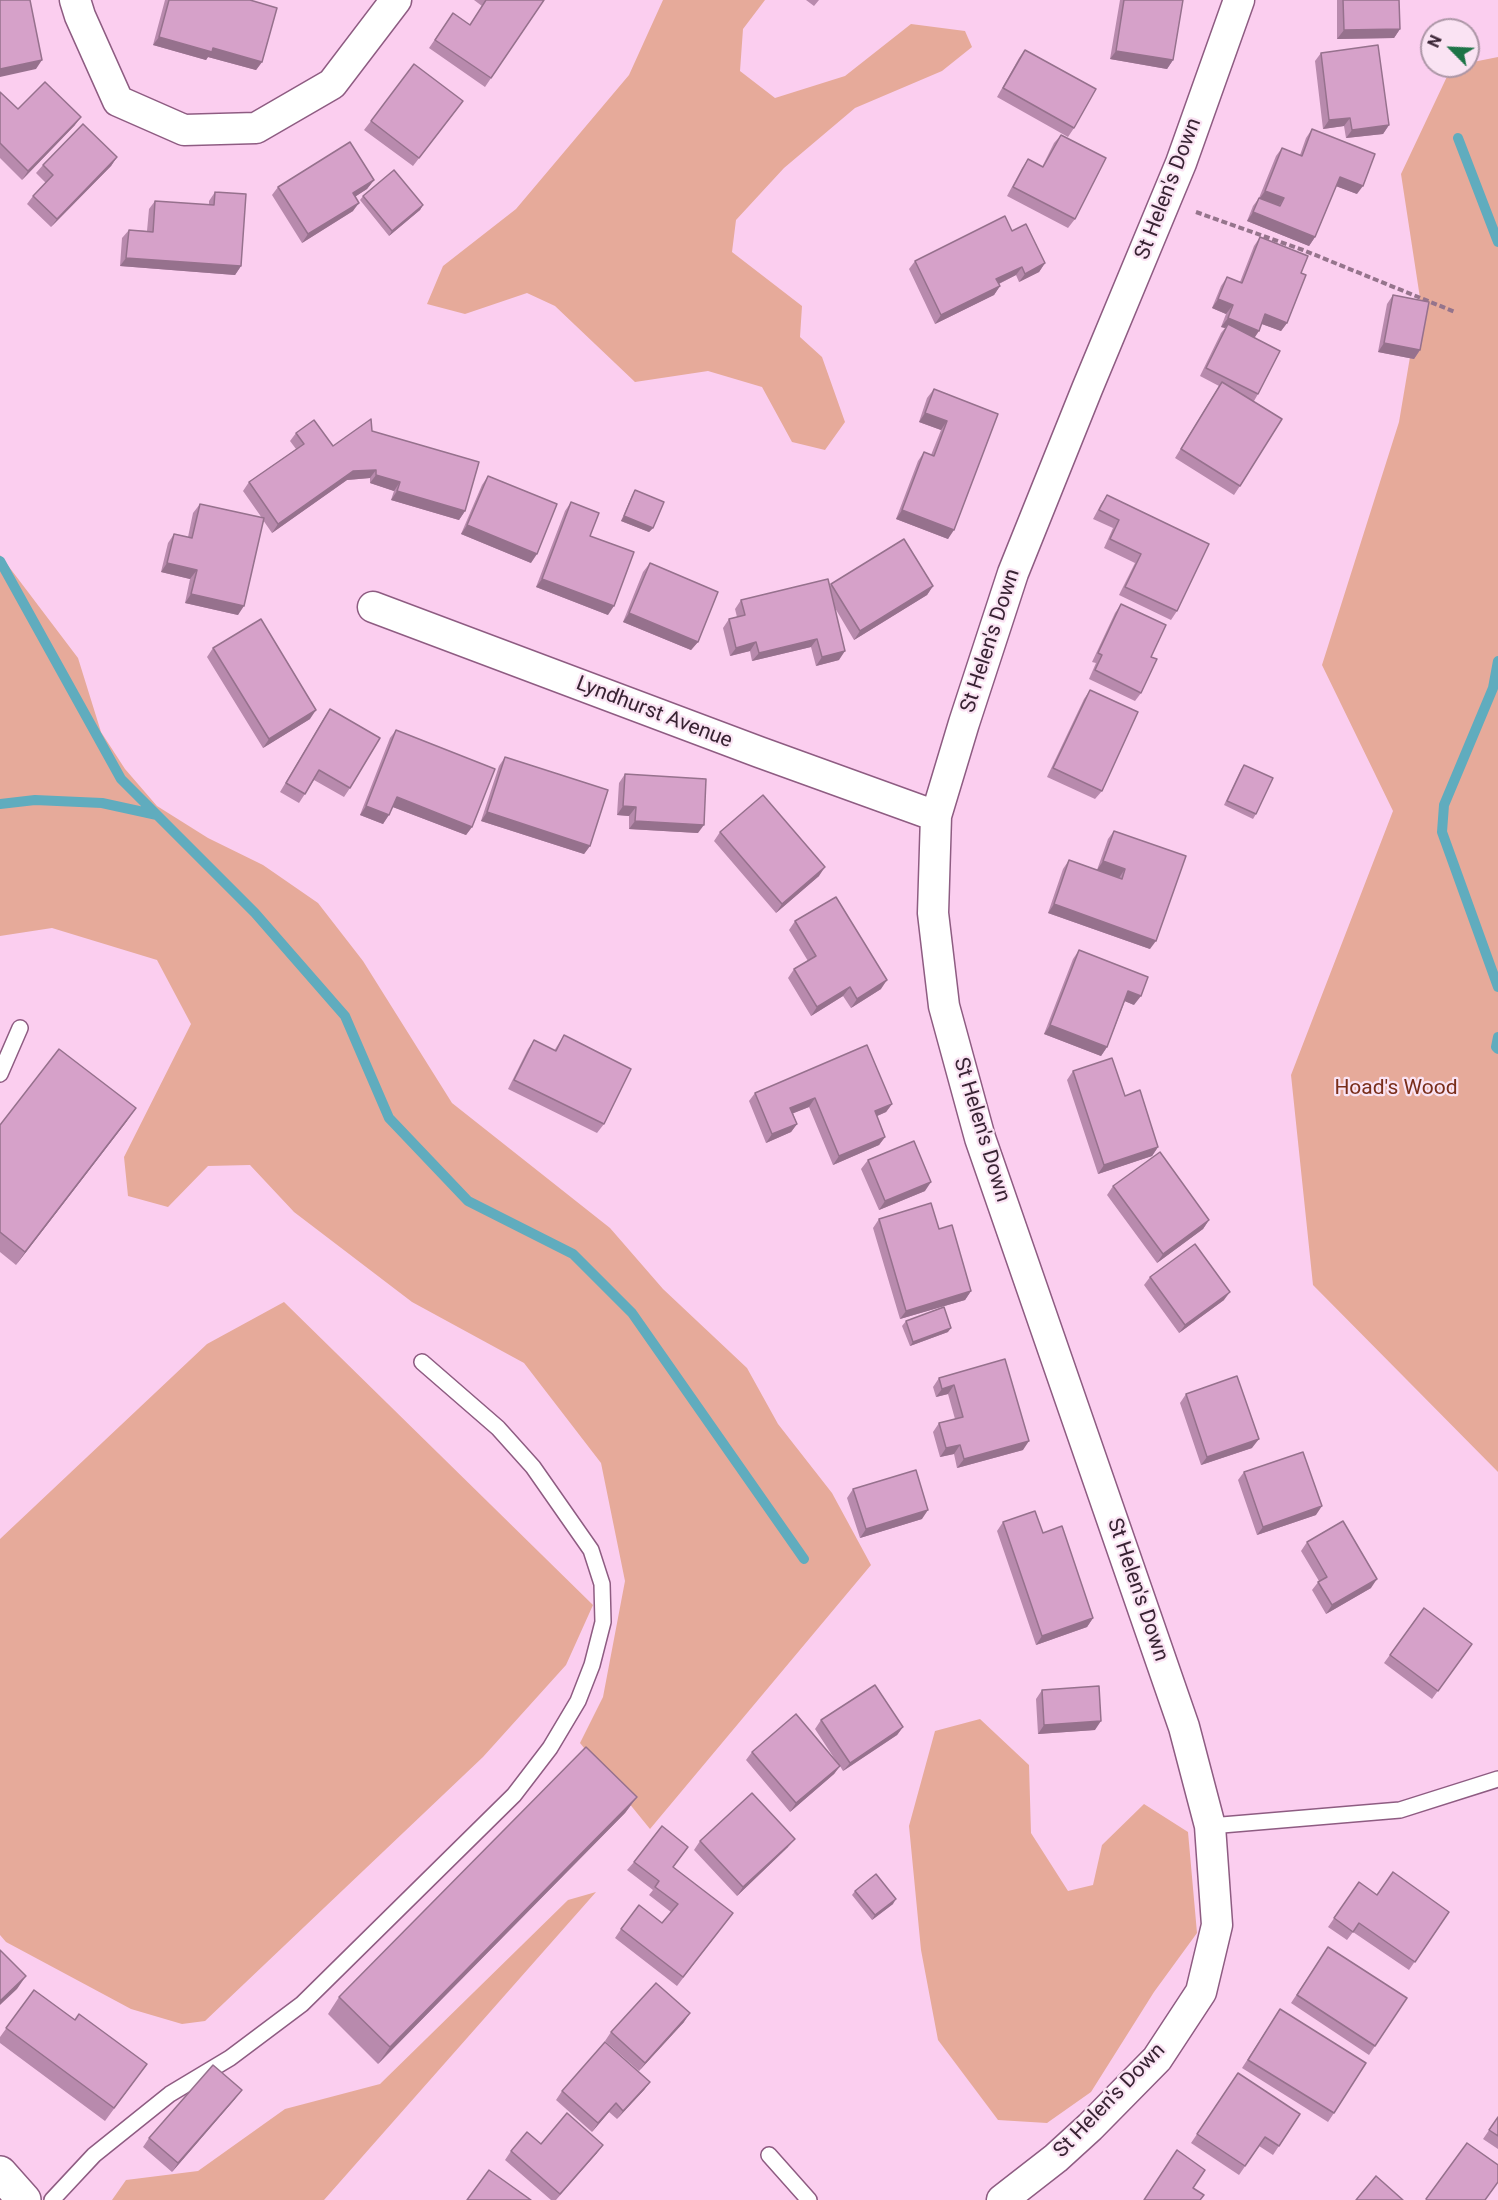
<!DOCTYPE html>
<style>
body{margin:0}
#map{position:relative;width:1498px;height:2200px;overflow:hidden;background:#fbceef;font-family:Roboto,sans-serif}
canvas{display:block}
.north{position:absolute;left:1420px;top:18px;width:60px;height:60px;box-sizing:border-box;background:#fae3f3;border:2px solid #ac96a6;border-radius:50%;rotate:294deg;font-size:16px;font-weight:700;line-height:24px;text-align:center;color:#382333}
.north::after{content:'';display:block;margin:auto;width:21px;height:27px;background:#1d7447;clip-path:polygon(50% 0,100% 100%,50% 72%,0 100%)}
</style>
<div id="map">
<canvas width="1498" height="2200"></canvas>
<div class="north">N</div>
</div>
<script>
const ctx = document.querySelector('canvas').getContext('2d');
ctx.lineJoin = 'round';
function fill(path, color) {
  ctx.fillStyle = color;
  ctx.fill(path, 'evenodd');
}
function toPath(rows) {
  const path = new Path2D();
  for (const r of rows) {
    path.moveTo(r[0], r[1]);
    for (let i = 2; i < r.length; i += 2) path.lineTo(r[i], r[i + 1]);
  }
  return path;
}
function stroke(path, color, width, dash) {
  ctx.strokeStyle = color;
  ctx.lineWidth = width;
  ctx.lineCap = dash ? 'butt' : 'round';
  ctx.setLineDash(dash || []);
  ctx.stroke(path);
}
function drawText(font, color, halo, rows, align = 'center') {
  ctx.font = font + ' Roboto,sans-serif';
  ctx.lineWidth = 4.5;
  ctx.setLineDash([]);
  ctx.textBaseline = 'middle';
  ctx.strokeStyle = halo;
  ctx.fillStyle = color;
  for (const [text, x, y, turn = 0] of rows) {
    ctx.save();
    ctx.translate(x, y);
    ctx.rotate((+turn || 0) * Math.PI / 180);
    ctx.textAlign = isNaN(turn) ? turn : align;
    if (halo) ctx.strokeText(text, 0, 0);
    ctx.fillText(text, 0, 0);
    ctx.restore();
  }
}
const green = toPath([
 [663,0,765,0,743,29,740,71,775,98,845,76,911,24,965,31,972,47,942,71,855,108,784,168,736,220,732,252,802,306,800,337,822,357,845,422,825,450,792,442,762,387,708,371,635,382,555,306,527,293,465,314,427,304,443,266,516,209,629,75],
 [1498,57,1498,1472,1313,1285,1291,1075,1393,811,1322,665,1399,422,1420,298,1401,174,1452,66,1468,66,1468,63],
 [0,555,78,658,101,732,125,769,157,806,208,838,263,865,318,903,363,961,452,1103,610,1228,663,1289,747,1368,778,1424,832,1493,871,1565,650,1829,580,1743,603,1697,625,1581,601,1463,524,1363,412,1302,294,1212,250,1165,208,1166,168,1207,128,1196,124,1157,191,1024,157,960,52,928,0,936],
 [284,1302,593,1605,566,1665,483,1757,205,2021,182,2024,131,2009,6,1942,0,1935,0,1539,207,1344],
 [980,1719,1029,1765,1031,1833,1068,1891,1093,1885,1102,1845,1144,1804,1188,1832,1197,1933,1154,1992,1091,2092,1047,2123,998,2120,938,2040,921,1950,909,1826,935,1731],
 [596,1892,324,2200,112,2200,126,2180,198,2171,285,2109,380,2084,568,1900]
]);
const stream = toPath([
 [1458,138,1498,242],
 [0,561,121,779,255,913,345,1016,389,1118,468,1201,573,1254,632,1313,804,1559],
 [1498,661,1493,688,1444,805,1442,832,1498,987],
 [0,804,35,800,102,803,157,815],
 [1498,1037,1496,1047,1498,1049]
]);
const path = toPath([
 [1196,212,1303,250,1455,312]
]);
const lane = toPath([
 [0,1074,20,1028],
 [1210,1826,1400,1810,1498,1779],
 [769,2155,809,2200],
 [52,2200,94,2155,170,2094,230,2058,302,2004,514,1795,550,1748,578,1701,592,1665,603,1622,602,1584,591,1550,533,1467,498,1428,422,1362]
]);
const street = toPath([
 [75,0,80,16,118,101,184,130,256,128,332,84,396,0],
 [373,607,759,752,936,816],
 [1002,2200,1056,2158,1090,2127,1157,2059,1201,1992,1217,1925,1210,1826,1184,1727,980,1138,944,1006,933,913,936,816,964,723,1013,573,1087,389,1181,163,1239,0]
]);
const secondary = toPath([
 [0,2173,24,2200]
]);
const wall = toPath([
 [165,0,250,0,262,62,256,70,208,57,206,60,153,45],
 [474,0,544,0,485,87,429,48,453,13,470,25,482,6],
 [806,0,819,0,814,6],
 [1120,0,1183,0,1173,60,1167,69,1110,59],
 [1337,0,1399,0,1400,29,1394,38,1337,39],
 [1025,50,1074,128,1068,137,997,97,1019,58],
 [1321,53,1389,125,1383,134,1346,138,1344,126,1323,129,1315,61],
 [0,92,18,109,75,125,22,180,0,158],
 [457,109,413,166,364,130,371,121],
 [1312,129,1357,194,1336,186,1315,237,1309,246,1247,221,1253,206,1259,198,1276,156,1282,148,1300,155,1306,138],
 [1061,135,1075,219,1068,228,1007,196,1022,168,1028,159,1042,167,1054,143],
 [117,157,111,166,51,227,27,204,33,196,46,183,36,173,43,165],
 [374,180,367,189,356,196,353,211,302,243,272,195,278,187],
 [215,192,241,266,235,275,120,266,122,238,129,230,147,231,149,209,155,201,209,205,209,201],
 [363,196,423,205,420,210,389,236,360,200],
 [1012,231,1045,263,1039,272,1019,282,1016,275,999,284,1000,286,994,295,935,324,909,269,915,261],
 [1260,237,1301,273,1287,323,1281,331,1262,324,1254,338,1258,394,1254,401,1240,486,1234,495,1175,458,1219,386,1200,376,1221,333,1225,328,1221,327,1226,314,1212,308,1221,286,1227,277,1240,282,1254,246],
 [1393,295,1420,350,1414,359,1378,352,1387,304],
 [934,389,998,414,948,539,896,519,918,461,924,452,931,455,941,430,919,422,927,398],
 [372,431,465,511,459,520,391,500,394,491,370,483,370,478,347,480,272,533,263,520,238,615,185,603,190,579,161,572,168,543,174,534,188,537,193,513,200,504,262,518,243,491,249,482,296,449,290,441,296,433,333,446],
 [488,476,531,563,461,534,482,485],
 [635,490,653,528,649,532,621,521,632,495],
 [1107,495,1177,611,1171,620,1119,595,1135,563,1104,548,1113,528,1093,519,1101,504],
 [571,502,590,536,608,615,536,587,565,511],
 [650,563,698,642,691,650,623,622,643,572],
 [831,584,933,586,927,595,854,640,835,608,839,660,816,666,811,647,752,661,750,651,730,656,723,628,729,619,737,617,735,609,741,600,830,586],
 [1121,604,1141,693,1135,701,1089,679,1096,663,1092,662,1115,613],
 [213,648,310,719,263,748,207,657],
 [1090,690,1102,791,1095,799,1047,777,1084,699],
 [330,709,350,788,344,797,314,780,299,803,280,792,324,718],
 [396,730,472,827,466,835,393,807,383,824,360,815,390,738],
 [505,757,590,846,584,854,481,821,499,766],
 [1244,765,1256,814,1253,819,1224,805,1241,769],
 [625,774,698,833,629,829,629,816,617,815,619,783],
 [1114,831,1150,949,1048,913,1063,869,1069,860,1097,870,1108,839],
 [720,832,819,876,776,913,714,841],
 [795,921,881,989,851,1008,843,996,811,1016,788,978,794,969,808,961,789,930],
 [1079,950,1134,1005,1125,1001,1107,1047,1101,1056,1044,1034,1073,959],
 [564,1035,604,1124,597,1133,508,1089,528,1049,534,1040,554,1051],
 [1073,1071,1125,1096,1158,1147,1152,1156,1098,1174,1067,1080],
 [755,1093,892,1104,886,1112,877,1116,885,1137,879,1145,833,1165,809,1107,793,1113,797,1124,791,1132,766,1143,749,1101],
 [127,1121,16,1265,0,1252,0,1125],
 [868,1160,925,1191,879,1210,861,1169],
 [1113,1186,1209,1220,1203,1229,1157,1263,1107,1195],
 [879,1219,939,1229,971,1291,965,1300,900,1319,873,1228],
 [1150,1277,1224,1300,1179,1333,1144,1285],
 [906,1321,948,1332,910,1346,902,1326],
 [1005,1359,1023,1450,957,1468,954,1454,940,1457,933,1432,939,1423,955,1419,948,1394,936,1397,933,1387,939,1378],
 [1186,1394,1252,1448,1201,1465,1180,1403],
 [1244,1472,1316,1515,1257,1535,1238,1480],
 [853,1489,922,1519,860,1538,847,1498],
 [1003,1522,1043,1533,1093,1618,1087,1627,1036,1645,997,1531],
 [1307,1542,1371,1588,1326,1614,1312,1590,1319,1581,1301,1551],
 [1424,1608,1472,1644,1432,1699,1384,1663],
 [1042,1690,1095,1730,1038,1734,1036,1699],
 [821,1720,903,1727,897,1735,843,1771,840,1766,834,1774,790,1812,746,1760,752,1752,838,1764,815,1729],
 [637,1797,625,1813,378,2064,328,2014,339,1997],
 [700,1841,788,1847,737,1896,694,1850],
 [682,1855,673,1867,733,1913,677,1986,615,1938,621,1929,662,1923,671,1912,649,1895,653,1890,627,1870,634,1862],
 [1359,1882,1377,1895,1449,1912,1409,1970,1353,1932,1347,1940,1328,1927],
 [855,1891,893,1904,872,1920,852,1895],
 [1328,1947,1407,1998,1369,2055,1291,2003],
 [34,1990,75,2020,147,2064,105,2121,0,2043,0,2037],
 [1280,2009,1334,2113,1328,2122,1242,2068],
 [684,2022,639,2071,605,2041,611,2032],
 [1238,2073,1300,2114,1273,2155,1259,2146,1239,2175,1191,2143],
 [650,2082,644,2090,617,2119,609,2112,592,2132,556,2100,562,2091],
 [235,2099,172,2172,143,2147,149,2138],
 [1498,2117,1498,2149,1483,2139],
 [541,2144,597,2153,556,2200,551,2200,505,2160,511,2151]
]);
const shadedWall = toPath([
 [1400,29,1394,38,1337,39,1344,30],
 [159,37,213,48,262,62,256,70,208,57,206,60,153,45],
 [1116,51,1173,60,1167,69,1110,59],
 [42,60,36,69,0,77,0,69],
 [81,117,75,125,22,180,28,171],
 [1350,118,1344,126,1323,129,1329,120],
 [1389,125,1383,134,1346,138,1352,130],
 [117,157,111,166,51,227,57,219],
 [1340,177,1363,186,1357,194,1333,185],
 [374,180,367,189,347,202,353,193],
 [1265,191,1284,198,1278,207,1259,199],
 [359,203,353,211,302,243,308,234],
 [423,205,420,210,389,236,392,231],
 [1253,212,1315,237,1309,246,1247,221],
 [126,258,241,266,235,275,120,266],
 [1045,263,1039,272,1019,282,1025,274],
 [1022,267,1016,275,990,288,996,279],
 [1000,286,994,295,935,324,941,315],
 [1218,299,1233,305,1226,314,1212,308],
 [1265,314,1287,323,1281,331,1259,323],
 [1228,318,1259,331,1253,340,1228,324,1225,328,1221,327],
 [1384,343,1420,350,1414,359,1378,352],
 [925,413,947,421,941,430,919,422],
 [376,470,370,478,347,480,272,533,278,524,353,471],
 [376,475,400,482,394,491,370,483],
 [397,491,465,511,459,520,391,500],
 [902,510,954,530,948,539,896,519],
 [624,516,653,528,649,532,621,521],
 [467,525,537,554,531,563,461,534],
 [167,563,197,570,190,579,161,572],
 [542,579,614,606,608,615,536,587],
 [933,586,927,595,854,640,860,631],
 [191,594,244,606,238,615,185,603],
 [629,613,698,642,691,650,623,622],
 [817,639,811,647,752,661,759,653],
 [756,642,750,651,730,656,736,648],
 [845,651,839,660,816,666,822,657],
 [316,710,310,719,263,748,269,739],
 [397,797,472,827,466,835,390,806],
 [366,806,389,815,383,824,360,815],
 [623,806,636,807,629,816,617,815],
 [487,812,590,846,584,854,481,821],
 [635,821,704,825,698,833,629,829],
 [1103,861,1125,869,1119,878,1097,870],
 [825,867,819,876,776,913,782,904],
 [1054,904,1156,941,1150,949,1048,913],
 [887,980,881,989,851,1008,857,999],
 [850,987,843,996,811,1016,817,1007],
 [1128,991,1141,996,1134,1005,1122,1000],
 [1050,1025,1107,1047,1101,1056,1044,1034],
 [815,1098,809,1107,784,1117,790,1108],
 [892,1104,886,1112,868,1120,875,1111],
 [136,1108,127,1121,16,1265,25,1252],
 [797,1124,791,1132,766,1143,772,1134],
 [885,1137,879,1145,833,1165,839,1156],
 [1158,1147,1152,1156,1098,1174,1104,1165],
 [931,1182,925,1191,879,1210,885,1201],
 [1209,1220,1203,1229,1157,1263,1163,1254],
 [971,1291,965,1300,900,1319,906,1311],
 [1230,1292,1224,1300,1179,1333,1185,1325],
 [951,1328,948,1332,910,1346,913,1342],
 [954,1385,948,1394,936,1397,942,1389],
 [1259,1439,1252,1448,1201,1465,1207,1457],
 [1029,1441,1023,1450,957,1468,964,1459],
 [960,1445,954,1454,940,1457,946,1448],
 [1322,1506,1316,1515,1257,1535,1263,1527],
 [928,1510,922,1519,860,1538,866,1529],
 [1377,1579,1371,1588,1326,1614,1332,1605],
 [1093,1618,1087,1627,1036,1645,1042,1636],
 [1101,1721,1095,1730,1038,1734,1044,1725],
 [903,1727,897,1735,843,1771,850,1763],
 [840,1766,834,1774,790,1812,796,1803],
 [637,1797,625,1813,378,2064,390,2047],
 [795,1839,788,1847,737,1896,743,1887],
 [896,1899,893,1904,872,1920,875,1915],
 [26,1976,17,1989,0,2005,0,2001],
 [690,2013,684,2022,639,2071,645,2063],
 [650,2082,644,2090,617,2119,623,2111],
 [242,2090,235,2099,172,2172,178,2163],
 [616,2103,609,2112,592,2132,598,2123],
 [603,2145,597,2153,555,2200,560,2194]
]);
const building = toPath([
 [0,0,30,0,42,60,0,69,0,0],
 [169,0,250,0,277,8,262,62,213,48,212,52,159,37,169,0],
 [486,0,544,0,491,78,435,40,453,13,470,25,486,0],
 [1124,0,1183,0,1173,60,1116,51,1124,0],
 [1343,0,1399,0,1400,29,1344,30,1343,0],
 [1378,45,1389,125,1352,130,1350,118,1329,120,1321,53,1378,45],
 [1025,50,1096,89,1074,128,1003,88,1025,50],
 [414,64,463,101,419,158,371,121,414,64],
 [45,82,81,117,28,171,0,143,0,92,18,109,45,82],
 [83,124,117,157,57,219,33,196,53,175,43,165,83,124],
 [1312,129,1375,154,1363,186,1340,177,1315,237,1253,212,1259,198,1280,206,1284,198,1265,191,1282,148,1302,156,1312,129],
 [1061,135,1106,158,1075,219,1013,187,1028,159,1043,167,1061,135],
 [350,142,374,180,353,193,359,203,308,234,278,187,350,142],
 [394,170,423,205,392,231,363,196,394,170],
 [215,192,246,194,241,266,126,258,129,230,153,232,155,201,214,205,215,192],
 [1005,216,1012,231,1026,224,1045,263,1025,274,1022,267,996,279,1000,286,941,315,915,261,1005,216],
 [1260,237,1308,256,1301,273,1306,275,1287,323,1265,314,1259,331,1228,318,1233,305,1218,299,1227,277,1242,283,1260,237],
 [1393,295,1429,302,1420,350,1384,343,1393,295],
 [1228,324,1280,351,1258,394,1206,368,1228,324],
 [1222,382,1282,419,1240,486,1181,449,1222,382],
 [934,389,998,414,954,530,902,510,924,452,934,456,947,421,925,413,934,389],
 [371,419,372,431,479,462,465,511,397,491,400,482,376,475,376,470,353,471,278,524,249,482,304,444,296,433,314,420,333,446,371,419],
 [488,476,557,504,537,554,467,525,488,476],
 [635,490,664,502,653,528,624,516,635,490],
 [1107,495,1209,544,1177,611,1125,587,1141,554,1110,539,1119,520,1099,510,1107,495],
 [571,502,599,513,590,536,634,552,614,606,542,579,571,502],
 [200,504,264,518,244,606,191,594,197,570,167,563,174,534,192,538,200,504],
 [904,539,933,586,860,631,831,584,904,539],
 [650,563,718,592,698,642,629,613,650,563],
 [828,579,845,651,822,657,817,639,759,653,756,642,736,648,729,619,745,615,741,600,828,579],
 [1121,604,1166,625,1151,657,1157,659,1141,693,1095,670,1102,655,1098,653,1121,604],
 [261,619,316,710,269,739,213,648,261,619],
 [1090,690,1138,712,1102,791,1053,768,1090,690],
 [330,709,380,738,350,788,319,770,305,794,286,783,330,709],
 [396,730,495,769,472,827,397,797,389,815,366,806,396,730],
 [505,757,608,790,590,846,487,812,505,757],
 [1244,765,1273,778,1256,814,1227,801,1244,765],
 [625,774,706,779,704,825,635,821,636,807,623,806,625,774],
 [763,795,825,867,782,904,720,832,763,795],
 [1114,831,1186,856,1156,941,1054,904,1069,860,1122,879,1125,869,1103,861,1114,831],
 [836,897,887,980,857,999,850,987,817,1007,794,969,816,956,795,921,836,897],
 [1079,950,1148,977,1141,996,1128,991,1107,1047,1050,1025,1079,950],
 [564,1035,631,1069,604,1124,514,1080,534,1040,556,1051,564,1035],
 [867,1045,892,1104,875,1111,885,1137,839,1156,815,1098,790,1108,797,1124,772,1134,755,1093,867,1045],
 [59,1049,136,1108,25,1252,0,1232,0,1125,59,1049],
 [1112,1058,1125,1096,1140,1090,1158,1147,1104,1165,1073,1071,1112,1058],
 [914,1141,931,1182,885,1201,868,1160,914,1141],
 [1160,1152,1209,1220,1163,1254,1113,1186,1160,1152],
 [931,1203,939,1229,952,1225,971,1291,906,1311,879,1219,931,1203],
 [1195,1244,1230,1292,1185,1325,1150,1277,1195,1244],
 [944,1307,951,1328,913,1342,906,1321,944,1307],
 [1005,1359,1029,1441,964,1459,960,1445,946,1448,939,1423,963,1417,954,1385,942,1389,939,1378,1005,1359],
 [1237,1376,1259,1439,1207,1457,1186,1394,1237,1376],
 [1303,1452,1322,1506,1263,1527,1244,1472,1303,1452],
 [916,1470,928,1510,866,1529,853,1489,916,1470],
 [1035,1511,1043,1533,1062,1526,1093,1618,1042,1636,1003,1522,1035,1511],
 [1343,1521,1377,1579,1332,1605,1318,1582,1327,1577,1307,1542,1343,1521],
 [1424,1608,1472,1644,1438,1691,1390,1655,1424,1608],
 [875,1685,903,1727,850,1763,821,1720,875,1685],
 [1099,1686,1101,1721,1044,1725,1042,1690,1099,1686],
 [796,1714,840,1766,796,1803,752,1752,796,1714],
 [586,1747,637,1797,390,2047,339,1997,586,1747],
 [752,1793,795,1839,743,1887,700,1841,752,1793],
 [662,1826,688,1847,673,1867,733,1913,683,1977,621,1929,639,1905,662,1923,678,1904,655,1887,659,1881,634,1862,662,1826],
 [1393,1872,1449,1912,1415,1962,1359,1923,1353,1932,1334,1918,1359,1882,1377,1895,1393,1872],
 [876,1874,896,1899,875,1915,855,1891,876,1874],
 [1328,1947,1407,1998,1375,2046,1297,1995,1328,1947],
 [0,1950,26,1976,0,2001,0,1950],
 [656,1983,690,2013,645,2063,611,2032,656,1983],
 [34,1990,75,2020,79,2014,147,2064,114,2108,6,2028,34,1990],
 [1280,2009,1366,2063,1334,2113,1248,2060,1280,2009],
 [605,2042,650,2082,623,2111,616,2103,598,2123,562,2091,605,2042],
 [213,2065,242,2090,178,2163,149,2138,213,2065],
 [1238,2073,1300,2114,1279,2146,1265,2137,1245,2166,1197,2134,1238,2073],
 [567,2113,603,2145,560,2194,511,2151,527,2132,541,2144,567,2113],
 [1498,2117,1498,2136,1489,2130,1498,2117],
 [1467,2143,1498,2165,1498,2182,1485,2200,1427,2200,1426,2199,1467,2143],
 [1177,2150,1205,2170,1193,2188,1204,2195,1200,2200,1144,2200,1177,2150],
 [489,2170,531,2200,467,2200,489,2170],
 [1376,2176,1403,2200,1356,2200,1376,2176]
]);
const streetNames = [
 ["St Helen's Down",1169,189,-69],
 ["St Helen's Down",991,641,-72],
 ["Lyndhurst Avenue",654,713,21],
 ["St Helen's Down",981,1130,73],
 ["St Helen's Down",1137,1590,71],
 ["St Helen's Down",1110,2101,-46]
];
const parkNames = [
 ["Hoad's Wood",1396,1089]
];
fill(green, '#e6aa9a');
stroke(stream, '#60acbe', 10);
stroke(lane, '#8e5c82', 18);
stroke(street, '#8e5c82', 33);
stroke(secondary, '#8e5c82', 36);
stroke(path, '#95748c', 4, [6, 3]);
stroke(lane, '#fff', 15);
stroke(street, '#fff', 30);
stroke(secondary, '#fff', 33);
fill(wall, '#b88aad');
fill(shadedWall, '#96718d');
fill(building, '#d6a1c9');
stroke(building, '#96718d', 1.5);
drawText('21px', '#382333', '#fae3f3', streetNames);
drawText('21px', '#792e1a', '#fae3f3', parkNames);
</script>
